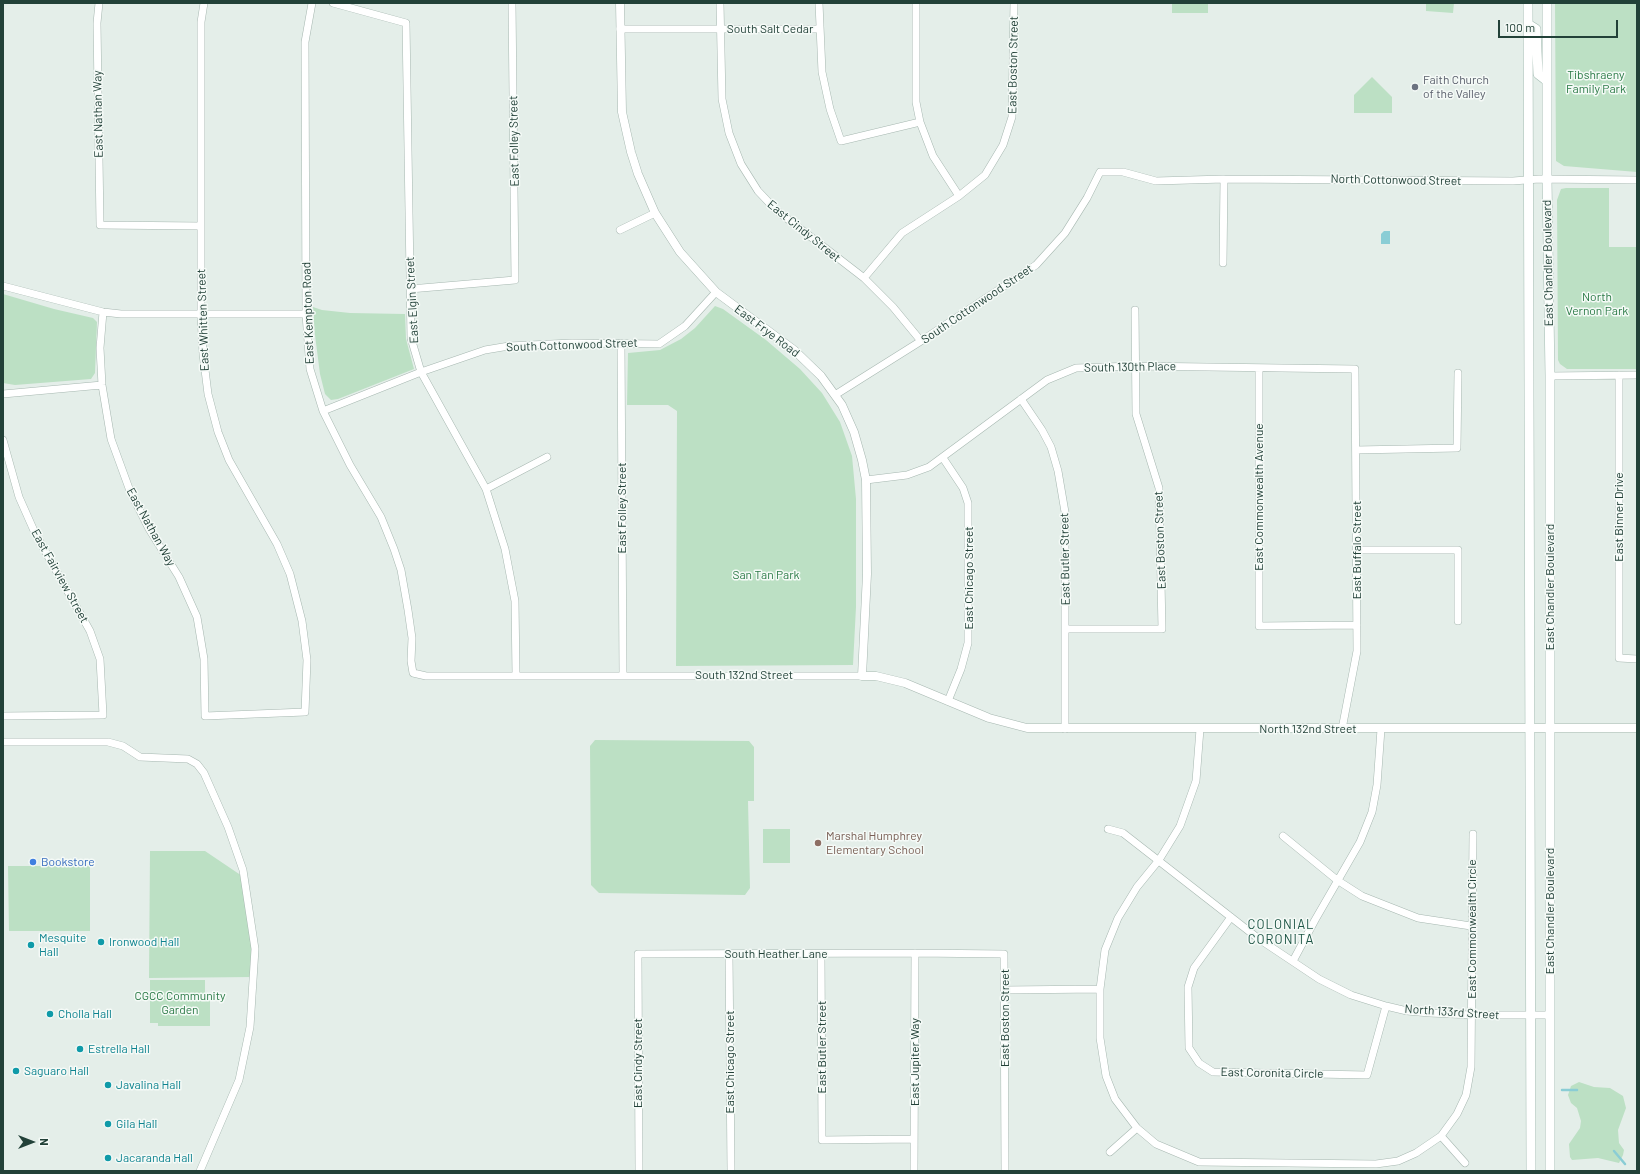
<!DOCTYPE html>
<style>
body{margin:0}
#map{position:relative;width:1640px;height:1174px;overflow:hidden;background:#e4eee9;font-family:Barlow,sans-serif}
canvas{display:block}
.frame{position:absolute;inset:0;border:4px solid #224138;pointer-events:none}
.north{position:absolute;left:12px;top:1122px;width:40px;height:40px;-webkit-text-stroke:3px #f5faf7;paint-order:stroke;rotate:90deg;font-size:11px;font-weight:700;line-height:16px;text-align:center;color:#224138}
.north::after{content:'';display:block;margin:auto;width:14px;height:18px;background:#224138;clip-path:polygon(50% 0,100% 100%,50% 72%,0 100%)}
.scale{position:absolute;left:1498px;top:20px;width:120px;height:18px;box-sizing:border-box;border:2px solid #224138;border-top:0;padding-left:5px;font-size:12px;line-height:14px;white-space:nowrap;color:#224138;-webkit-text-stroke:3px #f5faf7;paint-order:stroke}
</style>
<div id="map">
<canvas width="1640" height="1174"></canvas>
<div class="frame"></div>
<div class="north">N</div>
<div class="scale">100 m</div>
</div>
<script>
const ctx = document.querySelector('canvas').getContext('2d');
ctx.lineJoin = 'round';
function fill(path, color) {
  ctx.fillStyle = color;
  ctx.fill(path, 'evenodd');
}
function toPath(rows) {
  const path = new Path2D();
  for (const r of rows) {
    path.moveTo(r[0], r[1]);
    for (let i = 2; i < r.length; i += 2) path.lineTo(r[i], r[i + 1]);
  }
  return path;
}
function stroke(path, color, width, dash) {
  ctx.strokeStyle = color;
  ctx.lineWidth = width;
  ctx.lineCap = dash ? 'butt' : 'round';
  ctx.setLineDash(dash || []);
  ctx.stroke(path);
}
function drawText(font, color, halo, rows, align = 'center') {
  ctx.font = font + ' Barlow,sans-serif';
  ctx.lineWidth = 3;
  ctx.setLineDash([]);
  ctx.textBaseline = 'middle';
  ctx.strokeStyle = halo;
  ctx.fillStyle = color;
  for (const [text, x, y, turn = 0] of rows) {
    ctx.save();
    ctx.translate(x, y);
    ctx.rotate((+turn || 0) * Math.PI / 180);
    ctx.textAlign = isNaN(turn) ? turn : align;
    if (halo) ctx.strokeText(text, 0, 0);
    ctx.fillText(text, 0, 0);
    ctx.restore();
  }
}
const green = toPath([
 [1172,3,1208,3,1208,13,1172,13],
 [1426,3,1454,3,1453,13,1426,11],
 [1555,3,1637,3,1637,172,1564,166,1556,161],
 [1372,77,1392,97,1392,113,1354,113,1354,95],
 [1566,188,1609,188,1609,247,1637,247,1637,369,1567,369,1560,364,1558,360,1557,200,1561,189],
 [3,294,54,309,93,318,97,322,95,373,91,379,15,385,3,383],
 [715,306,723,309,766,340,800,369,822,393,840,422,852,456,856,499,856,607,853,665,676,666,677,411,668,405,627,405,628,353,660,350,681,339,695,328],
 [313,307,322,310,350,313,405,314,406,339,414,369,338,399,331,400,325,394,320,374,315,335],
 [595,740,749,741,754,747,754,801,748,801,750,888,745,895,599,893,591,885,590,746],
 [763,829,790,829,790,863,763,863],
 [150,851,205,851,245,878,255,949,253,977,149,978],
 [8,866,90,866,90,931,9,931],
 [150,980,205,980,205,997,210,997,210,1026,158,1026,158,1023,150,1023],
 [1579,1082,1594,1087,1610,1088,1623,1096,1626,1108,1618,1130,1619,1143,1624,1150,1623,1155,1619,1163,1598,1158,1572,1160,1570,1157,1569,1144,1580,1128,1581,1121,1577,1108,1571,1103,1568,1095,1571,1086]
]);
const water = toPath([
 [1384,231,1390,231,1390,244,1381,244,1381,234]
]);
const stream = toPath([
 [1562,1090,1577,1090],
 [1614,1151,1625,1164]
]);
const minor = toPath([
 [99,3,97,23,100,225,201,226],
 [312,3,305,42,306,314,310,369,323,411,350,465,381,517,394,549,401,570,408,610,412,638,411,661,413,673,426,676,862,676],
 [333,3,406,23,411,338,421,372,486,489,505,549,515,601,516,675],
 [720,3,722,99,729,133,741,164,758,191,776,210,864,278,893,307,921,341],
 [819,3,822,72,830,109,841,141,920,122],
 [916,3,916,102,920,122,933,156,959,196],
 [620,29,819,29],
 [620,230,655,213],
 [1223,263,1224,179],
 [864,278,902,233,959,196,985,175,1003,145,1012,117,1014,3],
 [3,286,103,312,121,314,306,314],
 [410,289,515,280,512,3],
 [103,312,100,348,102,385,111,439,130,491,149,529,179,577,197,617,204,659,205,716,305,712,307,660,302,621,290,574,277,544,229,460,218,432,208,394,203,354,201,315,201,22,204,3],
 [621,343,623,674],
 [1259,368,1259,626,1357,625],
 [1619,375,1619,658,1637,659],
 [1550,376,1637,375],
 [3,394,102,385],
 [835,395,921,341,1036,265,1065,233,1087,198,1100,172,1123,172,1156,181,1224,179,1513,181,1539,179,1637,180],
 [1021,399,1042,430,1051,447,1058,471,1065,512,1065,729],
 [323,411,421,372,485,350,509,346,572,343,659,344,685,326,716,292],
 [3,440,19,497,35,533,90,631,100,659,103,715,3,716],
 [1356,450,1457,448,1458,373],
 [943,458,963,488,968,503,968,643,961,669,948,701],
 [866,480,907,475,929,467,1047,380,1076,368,1134,366,1355,369,1357,651,1342,729],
 [486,489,547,457],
 [1357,550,1458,550,1458,621],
 [1065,629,1162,629,1159,488,1136,414,1135,310],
 [1200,729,1196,781,1180,826,1159,860,1137,887,1118,918,1105,950,1100,989,1100,1038,1106,1076,1115,1099,1137,1128,1156,1144,1199,1162,1376,1164,1398,1161,1416,1153,1441,1136,1457,1114,1466,1095,1471,1067,1473,834],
 [3,742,108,742,123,746,140,757,188,759,197,764,204,773,228,827,243,870,255,949,250,1027,239,1080,200,1171],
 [1108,829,1123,833,1259,939,1319,979,1351,995,1386,1006,1407,1011,1430,1013,1472,1015,1550,1015],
 [1283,836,1337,880,1362,896,1418,918,1471,926],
 [1231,917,1194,968,1188,987,1189,1048,1199,1063,1213,1072,1367,1075,1386,1006],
 [729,954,731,1171],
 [821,954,822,1140,914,1139],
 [1293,961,1315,920,1360,842,1372,812,1377,785,1381,729],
 [1005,990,1100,989],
 [1441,1136,1465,1163],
 [1110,1152,1137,1128],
 [639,1171,638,954,915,953,1004,954,1005,1171],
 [914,1171,915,953]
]);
const tertiary = toPath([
 [620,3,622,112,631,152,638,174,655,213,680,252,716,292,794,350,821,376,842,405,854,432,862,460,866,480,867,574,862,676,876,676,905,683,989,718,1027,728,1637,728]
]);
const secondary = toPath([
 [1528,3,1531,1171],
 [1547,3,1547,179,1550,376,1550,1171],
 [1528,24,1536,29,1538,74,1547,81]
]);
const markers = [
 [1415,87,4,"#6b7280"],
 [818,843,4,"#8d6e63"],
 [33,862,4,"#3f7fe0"],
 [101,942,4,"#0f9aa8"],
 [31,945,4,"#0f9aa8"],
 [50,1014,4,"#0f9aa8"],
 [80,1049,4,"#0f9aa8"],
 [16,1071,4,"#0f9aa8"],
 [108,1085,4,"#0f9aa8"],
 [108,1124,4,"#0f9aa8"],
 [108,1158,4,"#0f9aa8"]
];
const streetNames = [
 ["South Salt Cedar",770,29],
 ["East Boston Street",1013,65,-89],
 ["East Nathan Way",98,114,-91],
 ["East Folley Street",514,141,-91],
 ["North Cottonwood Street",1396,180,1],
 ["East Cindy Street",804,231,39],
 ["East Chandler Boulevard",1548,263,-91],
 ["East Elgin Street",412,300,-93],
 ["South Cottonwood Street",977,304,-34],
 ["East Kempton Road",308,313,-92],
 ["East Whitten Street",203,320,-92],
 ["East Frye Road",767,331,37],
 ["South Cottonwood Street",572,345,-2],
 ["South 130th Place",1130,367,-1],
 ["East Commonwealth Avenue",1259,497,-90],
 ["East Folley Street",622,508,-90],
 ["East Binner Drive",1619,517,-90],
 ["East Nathan Way",151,527,61],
 ["East Boston Street",1160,540,-92],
 ["East Buffalo Street",1357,550,-90],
 ["East Butler Street",1065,559,-91],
 ["East Fairview Street",60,576,61],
 ["East Chicago Street",969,578,-90],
 ["East Chandler Boulevard",1550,587,-90],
 ["South 132nd Street",744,675],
 ["North 132nd Street",1308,729],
 ["East Chandler Boulevard",1550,911,-90],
 ["East Commonwealth Circle",1472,929,-90],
 ["South Heather Lane",776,954],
 ["North 133rd Street",1452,1012,4],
 ["East Boston Street",1005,1018,-90],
 ["East Butler Street",822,1047,-90],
 ["East Chicago Street",730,1062,-90],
 ["East Jupiter Way",915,1062,-90],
 ["East Cindy Street",638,1063,-90],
 ["East Coronita Circle",1272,1073,1]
];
const parkNames = [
 ["Tibshraeny",1596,75],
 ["Family Park",1596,89],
 ["North",1597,297],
 ["Vernon Park",1597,311],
 ["San Tan Park",766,575],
 ["CGCC Community",180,996],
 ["Garden",180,1010]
];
const worshipNames = [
 ["Faith Church",1423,80],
 ["of the Valley",1423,94]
];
const educationNames = [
 ["Marshal Humphrey",826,836],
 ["Elementary School",826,850]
];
const shopNames = [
 ["Bookstore",41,862]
];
const cultureNames = [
 ["Mesquite",39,938],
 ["Hall",39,952],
 ["Ironwood Hall",109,942],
 ["Cholla Hall",58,1014],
 ["Estrella Hall",88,1049],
 ["Saguaro Hall",24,1071],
 ["Javalina Hall",116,1085],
 ["Gila Hall",116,1124],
 ["Jacaranda Hall",116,1158]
];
const neighbourhoodNames = [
 ["COLONIAL",1281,925],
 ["CORONITA",1281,940]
];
fill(green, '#bce0c4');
fill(water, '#8acdd5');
stroke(stream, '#8acdd5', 2.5);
stroke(minor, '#a6b7b0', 8);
stroke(tertiary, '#a6b7b0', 9);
stroke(secondary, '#a2bbb1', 10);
stroke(minor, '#fff', 7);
stroke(tertiary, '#fff', 8);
stroke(secondary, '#fff', 9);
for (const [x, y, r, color] of markers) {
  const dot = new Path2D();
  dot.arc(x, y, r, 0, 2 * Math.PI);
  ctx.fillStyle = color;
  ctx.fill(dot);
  stroke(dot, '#f5faf7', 1.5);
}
drawText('12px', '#224138', '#f5faf7', streetNames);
drawText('12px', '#2a7a46', '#f5faf7', parkNames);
drawText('12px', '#5b616d', '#f5faf7', worshipNames, 'left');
drawText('12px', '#785e54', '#f5faf7', educationNames, 'left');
drawText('12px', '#366cbe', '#f5faf7', shopNames, 'left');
drawText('12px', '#0d838f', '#f5faf7', cultureNames, 'left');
ctx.letterSpacing = '1px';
drawText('13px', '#1d5545', '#f5faf7', neighbourhoodNames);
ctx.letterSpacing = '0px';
</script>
